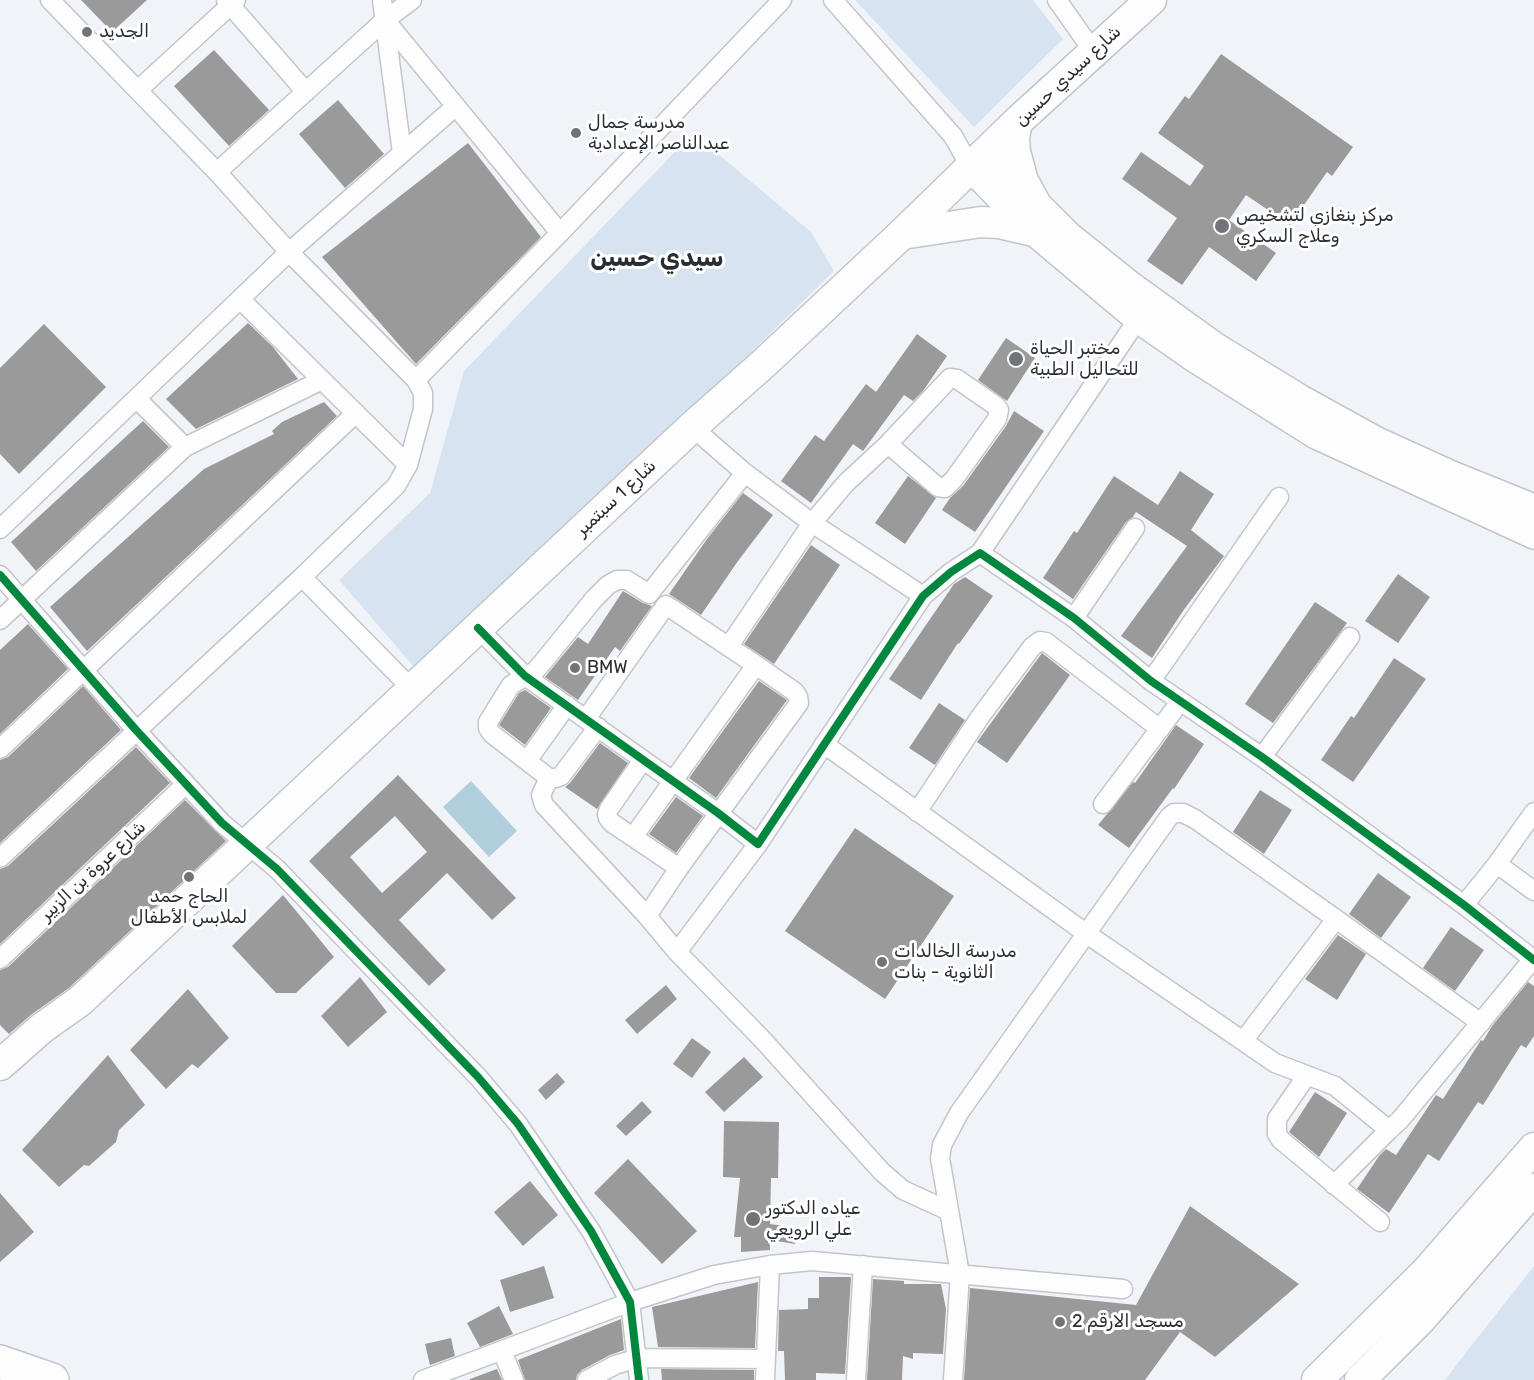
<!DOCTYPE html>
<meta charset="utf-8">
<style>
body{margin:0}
canvas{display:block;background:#f0f4f9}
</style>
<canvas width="1534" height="1380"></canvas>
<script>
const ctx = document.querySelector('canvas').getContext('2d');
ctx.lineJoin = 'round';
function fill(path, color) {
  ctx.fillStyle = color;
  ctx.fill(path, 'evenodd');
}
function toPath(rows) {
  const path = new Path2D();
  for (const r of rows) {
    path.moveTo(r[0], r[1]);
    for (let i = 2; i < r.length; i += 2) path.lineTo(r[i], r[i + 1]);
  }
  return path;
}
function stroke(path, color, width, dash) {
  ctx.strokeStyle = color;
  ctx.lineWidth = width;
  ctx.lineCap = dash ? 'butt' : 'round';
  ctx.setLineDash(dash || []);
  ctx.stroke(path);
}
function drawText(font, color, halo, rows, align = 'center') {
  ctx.font = font + ' Rubik,Cairo,sans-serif';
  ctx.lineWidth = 6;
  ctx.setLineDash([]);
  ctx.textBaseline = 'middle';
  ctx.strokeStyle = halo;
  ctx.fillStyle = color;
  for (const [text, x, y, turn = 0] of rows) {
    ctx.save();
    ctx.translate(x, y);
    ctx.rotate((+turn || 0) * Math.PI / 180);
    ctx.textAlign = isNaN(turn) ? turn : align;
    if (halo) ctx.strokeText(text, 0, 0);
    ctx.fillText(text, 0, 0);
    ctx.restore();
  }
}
const green = toPath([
 [855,0,1033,0,1063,39,974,127],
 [693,133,811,232,834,271,421,675,339,580,430,493,464,371],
 [1534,1266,1534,1380,1445,1380,1471,1346]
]);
const water = toPath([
 [471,781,517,831,489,857,443,807]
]);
const building = toPath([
 [81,0,147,0,112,32],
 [214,50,269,110,229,146,174,86],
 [1221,54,1353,147,1332,176,1327,172,1290,225,1246,195,1229,220,1276,253,1256,281,1209,247,1182,285,1147,261,1177,218,1122,179,1141,152,1190,186,1204,166,1158,133,1185,96,1189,99],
 [338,100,384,154,345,188,299,134],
 [468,143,541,237,416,364,322,257],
 [248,323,273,347,298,379,196,429,166,399],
 [44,324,106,387,19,474,0,454,0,368],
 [917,334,947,356,923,391,913,401,904,395,863,451,853,444,811,503,781,481,815,435,824,441,866,384,876,392],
 [1006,338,1035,358,1007,401,978,380],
 [324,402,337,416,87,651,50,607,204,469,274,434,272,431,282,422],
 [1014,411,1044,431,975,532,942,510,950,498,963,486,1006,426],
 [143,421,169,447,36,571,11,542],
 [1180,471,1214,494,1191,530,1224,556,1183,611,1152,658,1121,636,1187,546,1136,512,1133,517,1126,522,1073,599,1043,578,1074,531,1077,533,1114,476,1158,505],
 [908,476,936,498,905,544,875,523],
 [743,493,773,515,738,561,701,615,669,594,707,539],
 [811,545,840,565,774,664,744,644],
 [1398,574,1430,597,1398,643,1365,621],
 [965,577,993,596,959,644,958,643,921,700,889,679,954,584],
 [623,591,643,603,652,606,620,651,615,647,578,700,545,677,578,637,588,644],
 [1315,602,1347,623,1273,723,1245,704],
 [28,624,68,669,0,734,0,650],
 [1042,653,1070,675,1007,763,977,742],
 [1394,658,1426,679,1353,782,1321,760,1351,716,1354,718],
 [759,681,787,700,716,798,689,778],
 [83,686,121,730,0,843,0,760,8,757],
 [525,690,551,708,525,745,499,725,519,693],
 [939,703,965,720,935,765,909,748],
 [1176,725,1204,744,1174,789,1173,788,1129,848,1098,825,1133,782,1135,783],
 [600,743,628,763,597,809,565,787,570,783],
 [136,747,170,783,0,944,0,869,8,866],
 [398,775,516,898,492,920,447,873,399,920,446,970,429,986,309,861],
 [395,816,427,852,382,893,350,857],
 [1260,790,1292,810,1264,854,1233,832],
 [676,797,703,816,676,853,649,834],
 [185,800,226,841,69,988,32,1014,9,1034,0,1025,0,970,8,967],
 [855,828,954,896,885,999,785,931],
 [1378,873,1411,897,1381,938,1349,914],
 [283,895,334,957,296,993,276,993,232,946],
 [1451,927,1484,950,1455,991,1423,968],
 [1338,935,1366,954,1337,1000,1305,979],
 [360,977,387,1012,348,1047,321,1016],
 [1528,982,1534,986,1534,1036,1526,1048,1521,1045,1483,1105,1478,1102,1439,1161,1428,1154,1389,1213,1357,1189,1379,1156,1386,1149,1396,1155,1436,1095,1443,1099,1481,1040,1483,1041,1492,1026],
 [666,985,677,999,637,1034,625,1020],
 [188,989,229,1038,198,1068,192,1064,166,1089,130,1050],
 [692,1038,711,1052,692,1078,673,1064],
 [108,1055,145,1105,119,1130,116,1142,89,1166,84,1165,59,1187,22,1150],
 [744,1057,763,1077,724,1112,705,1092],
 [557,1073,565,1082,546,1100,538,1090],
 [1315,1092,1347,1113,1319,1157,1289,1132],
 [642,1101,652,1112,626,1136,616,1126],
 [724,1121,779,1122,778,1178,771,1178,770,1224,797,1228,795,1244,770,1240,770,1250,741,1252,741,1237,734,1237,740,1178,723,1177],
 [628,1159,697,1231,662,1264,594,1193],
 [530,1181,558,1215,523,1246,494,1212],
 [0,1193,34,1232,0,1262],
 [1190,1206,1299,1284,1215,1357,1180,1332,1145,1380,964,1380,970,1288,1136,1305],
 [544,1266,554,1298,510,1312,500,1280],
 [819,1277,851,1277,845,1374,816,1373,816,1380,785,1380,784,1351,778,1351,779,1310,808,1309,808,1298,819,1298],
 [873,1279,904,1281,904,1284,941,1284,946,1309,943,1354,913,1353,913,1359,903,1356,902,1380,867,1380],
 [758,1282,755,1348,658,1347,652,1307],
 [499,1306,513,1334,480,1347,467,1323],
 [621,1319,624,1350,610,1355,582,1370,577,1375,576,1380,525,1380,518,1360],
 [451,1338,455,1356,430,1365,425,1344],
 [497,1369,502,1380,470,1380,470,1379],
 [661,1369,754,1370,754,1380,662,1380]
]);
const street = toPath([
 [50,0,217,172,289,252,416,380],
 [226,0,306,92],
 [382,0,402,153],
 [833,0,953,136,971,168],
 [1057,0,1093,51],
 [385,20,560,233],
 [138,90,236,0],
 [217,172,385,20,412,0],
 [241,300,408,465],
 [137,399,185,447],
 [692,427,745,473,812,523,923,596],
 [0,529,289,252,456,106],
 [980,553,1138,319],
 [0,575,136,730,222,823,277,869,478,1077,518,1124,591,1231,630,1302,639,1380],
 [1074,618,1135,528],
 [0,620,185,447,322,380],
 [478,628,525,676,718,813,758,844,923,596,951,572,980,553,1074,618,1151,681,1262,757,1464,905,1534,960],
 [729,646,812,523,846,483,888,444,948,380,950,378,957,379,996,406,999,410,997,419,954,479,945,488,938,487,888,444],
 [1151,681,1279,497],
 [412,689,302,577,396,486,408,465,423,409,423,393,416,380,560,233,782,0],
 [586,719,666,605,756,665,633,837],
 [598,727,561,776,556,778,549,778,492,734,488,728,488,722,511,685,535,671,543,662,594,599,608,585,617,580,627,580,649,594,745,473],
 [824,744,1087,934,1243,1041,1275,1063,1335,1086,1389,1130,1400,1120,1533,959],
 [0,749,356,413],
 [1262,757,1350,637],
 [643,760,609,809,607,814,608,818,612,823,679,868],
 [527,761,567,705],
 [549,778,541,795,544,805,647,916,677,952,762,1039,882,1172,903,1190,949,1211],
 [1103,804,1180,702],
 [917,812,980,717,1032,647,1040,641,1046,642,1160,729],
 [0,858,302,577],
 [1497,864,1534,891],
 [1464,905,1497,864,1534,812],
 [647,916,679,868,799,703,798,697,795,692,756,665],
 [677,952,758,844],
 [0,959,186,784],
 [1243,1041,1336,919,1481,1023],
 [1307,1075,1277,1119,1277,1134,1281,1140,1380,1222],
 [1334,1185,1389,1130],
 [502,1351,514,1380],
 [423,1380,630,1302,714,1275,770,1265,812,1261,1123,1289],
 [587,1380,615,1365,638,1358,765,1359],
 [765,1380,770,1265],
 [856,1380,863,1265],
 [953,1380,960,1274,940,1158,942,1145,959,1113,1169,817,1174,813,1183,813,1195,819,1336,919]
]);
const secondary = toPath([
 [985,152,1069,236,1130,285,1213,345,1301,399,1377,441,1452,475,1534,508],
 [971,168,1033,231,1138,319,1191,356,1316,435,1534,535]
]);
const primary = toPath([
 [1017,122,1014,138,1015,152,1023,181,1035,203],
 [902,234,981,222,999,223,1033,231],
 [0,1065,42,1028,80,1001,692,427,762,365,902,234,1017,122,1151,0],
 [1317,1380,1425,1273,1534,1148],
 [1360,1380,1421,1319,1534,1189]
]);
const highway = toPath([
 [0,1362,52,1380]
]);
const cycleway = toPath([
 [0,575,136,730,222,823,277,869,478,1077,518,1124,591,1231,630,1302,639,1380],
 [478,628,525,676,718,813,758,844,923,596,951,572,980,553,1074,618,1151,681,1262,757,1464,905,1534,960]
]);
const markers = [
 [87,32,6,"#707378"],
 [576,133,6,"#707378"],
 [1222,226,8,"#707378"],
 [1016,359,8,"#707378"],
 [575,668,6,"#707378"],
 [189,877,6,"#707378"],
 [882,962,6,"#707378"],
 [753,1219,8,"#707378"],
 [1060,1322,6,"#707378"]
];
const poiNames = [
 ["الجديد",99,32],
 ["مدرسة جمال",588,123],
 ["عبدالناصر الإعدادية",588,144],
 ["مركز بنغازي لتشخيص",1236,216],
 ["وعلاج السكري",1236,237],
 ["مختبر الحياة",1030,349],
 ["للتحاليل الطبية",1030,370],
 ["BMW",587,668],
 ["الحاج حمد",189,897,"center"],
 ["لملابس الأطفال",189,918,"center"],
 ["مدرسة الخالدات",894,952],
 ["الثانوية - بنات",894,973],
 ["عياده الدكتور",766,1209],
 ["علي الرويعي",766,1230],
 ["مسجد الارقم 2",1072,1322]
];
const streetNames = [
 ["شارع سيدي حسين",1068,76,-43],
 ["شارع 1 سبتمبر",616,498,-43],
 ["شارع عروة بن الزبير",93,871,-43]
];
const districtNames = [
 ["سيدي حسين",657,259]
];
fill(green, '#d8e3f1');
fill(water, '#b1cedc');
fill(building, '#9a9a9b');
stroke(street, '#c2c6ca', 21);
stroke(secondary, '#c2c6ca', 30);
stroke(primary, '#c2c6ca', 33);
stroke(highway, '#c2c6ca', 36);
stroke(street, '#fdfdfe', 18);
stroke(secondary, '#fdfdfe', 27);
stroke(primary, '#fdfdfe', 30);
stroke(highway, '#fdfdfe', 33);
stroke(cycleway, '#00873e', 8);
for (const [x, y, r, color] of markers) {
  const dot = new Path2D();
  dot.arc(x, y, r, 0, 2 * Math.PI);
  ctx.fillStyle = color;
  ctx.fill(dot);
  stroke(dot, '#fff', 2);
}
drawText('18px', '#2b2e32', '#fff', poiNames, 'left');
drawText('18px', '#2b2e32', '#fff', streetNames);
drawText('bold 24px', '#292e35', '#fff', districtNames);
</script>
